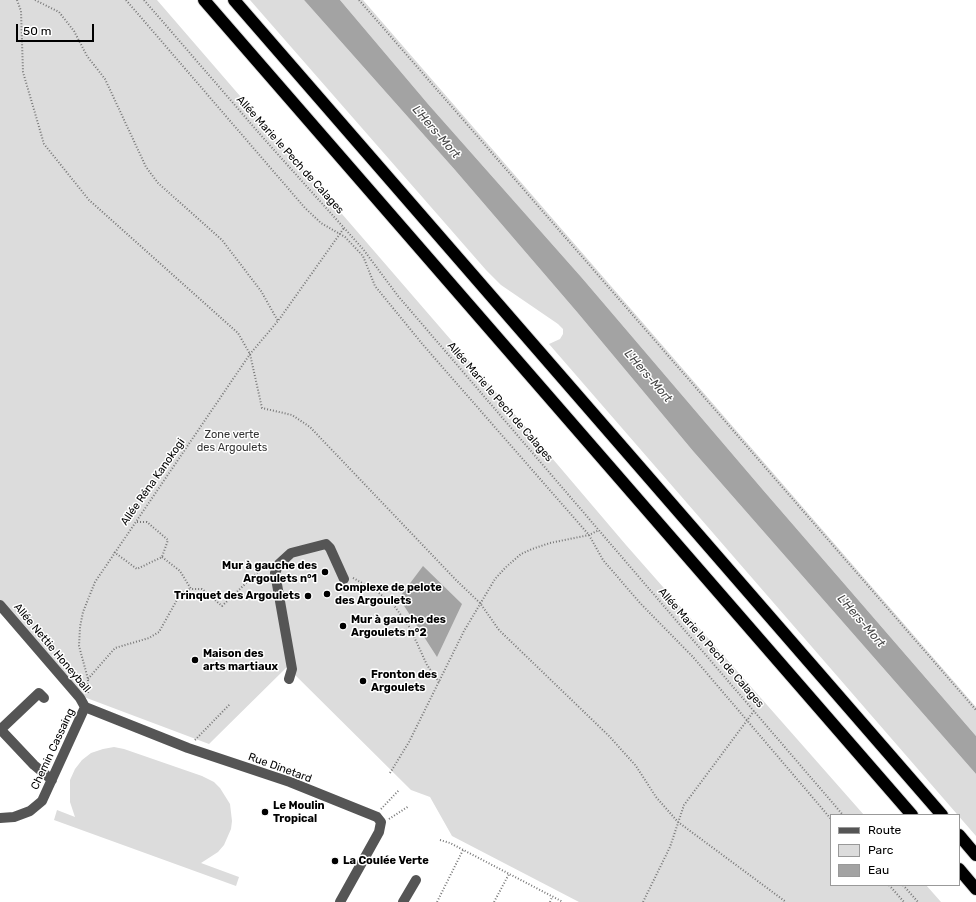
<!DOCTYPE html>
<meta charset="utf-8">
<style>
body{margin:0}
#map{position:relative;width:976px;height:902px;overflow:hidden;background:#fff;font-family:Rubik,sans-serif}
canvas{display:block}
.legend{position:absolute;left:830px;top:814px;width:130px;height:72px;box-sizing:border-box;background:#fff;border:1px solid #999;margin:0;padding:5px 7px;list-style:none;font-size:12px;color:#000}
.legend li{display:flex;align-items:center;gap:8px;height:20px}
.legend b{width:20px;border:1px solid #999}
.scale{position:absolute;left:16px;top:24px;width:78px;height:18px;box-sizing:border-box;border:2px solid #000;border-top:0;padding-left:5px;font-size:12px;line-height:14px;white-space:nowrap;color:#000;-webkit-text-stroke:3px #fff;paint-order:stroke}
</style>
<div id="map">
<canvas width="976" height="902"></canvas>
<ul class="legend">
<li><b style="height:5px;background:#555"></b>Route</li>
<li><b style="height:11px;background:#dcdcdc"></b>Parc</li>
<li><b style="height:11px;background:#a3a3a3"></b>Eau</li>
</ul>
<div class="scale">50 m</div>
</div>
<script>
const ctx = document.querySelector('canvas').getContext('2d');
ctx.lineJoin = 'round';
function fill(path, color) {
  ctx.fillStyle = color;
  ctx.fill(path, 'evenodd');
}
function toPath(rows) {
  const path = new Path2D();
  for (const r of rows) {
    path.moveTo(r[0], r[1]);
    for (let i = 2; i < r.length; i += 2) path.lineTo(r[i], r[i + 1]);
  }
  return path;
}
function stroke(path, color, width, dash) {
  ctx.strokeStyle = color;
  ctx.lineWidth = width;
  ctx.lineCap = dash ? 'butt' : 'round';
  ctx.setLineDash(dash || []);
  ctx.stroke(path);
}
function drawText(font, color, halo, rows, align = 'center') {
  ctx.font = font + ' Rubik,sans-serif';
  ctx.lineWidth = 3;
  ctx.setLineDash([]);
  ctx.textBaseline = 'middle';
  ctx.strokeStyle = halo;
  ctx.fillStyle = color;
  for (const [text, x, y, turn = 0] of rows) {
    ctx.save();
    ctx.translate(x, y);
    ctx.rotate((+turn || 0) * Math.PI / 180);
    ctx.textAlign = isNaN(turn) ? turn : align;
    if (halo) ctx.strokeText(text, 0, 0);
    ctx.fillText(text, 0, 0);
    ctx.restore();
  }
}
const green = toPath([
 [0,0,157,0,483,377,626,545,864,815,831,815,831,885,926,885,941,902,579,902,452,836,430,797,411,790,287,667,209,744,84,697,0,613],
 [250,0,304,0,455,170,577,312,693,451,976,774,976,836,549,344,560,339,563,334,563,329,558,324,501,285,486,270],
 [340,0,363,0,976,707,976,736,763,490,582,278,428,104],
 [114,747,124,749,202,776,214,782,220,788,230,804,232,821,231,829,224,845,218,852,201,863,239,877,236,886,54,820,57,810,75,817,70,802,70,780,75,769,82,760,91,753,103,749]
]);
const water = toPath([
 [304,0,340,0,428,104,582,278,763,490,976,736,976,774,693,451,577,312,455,170],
 [423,566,462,604,437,657,399,598]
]);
const path = toPath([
 [17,0,21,11,23,72,44,144,89,200,238,333,250,354,262,408,292,415,310,427,456,580,480,603,499,630,609,736,636,766,656,797,678,822,786,902],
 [35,0,59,12,74,31,87,56,105,79,146,167,158,183,222,240,261,291,278,321],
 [126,0,305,208,321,223,345,237,363,256,375,286,424,346,589,535,603,560,640,603,693,657,831,819],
 [144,0,265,140,363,249,398,296,843,815],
 [359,0,976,710],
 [114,552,137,569,162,557,168,540,147,522,135,522],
 [162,557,180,571,191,589,202,589,222,606,264,566,267,568],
 [353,578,375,590,393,604,410,628,427,665,439,682],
 [88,679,115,648,149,638,159,632,178,598,182,593,190,589],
 [88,693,88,679,79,646,80,627,83,612,95,582,250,354,278,321,344,228],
 [195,740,230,704],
 [390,773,409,742,464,631,495,579,506,567,521,554,532,549,550,543,589,535,599,530],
 [381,809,399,790],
 [389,819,409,806],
 [440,840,450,843,563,902],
 [889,885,904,902],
 [903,885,918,902],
 [437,902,463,850],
 [494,902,509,874],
 [550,902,552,897],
 [643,902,670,847,684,805,754,711]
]);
const minor = toPath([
 [0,605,80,698,85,707],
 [289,679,292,669,275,573,279,564,291,553,326,544,330,548,344,579],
 [85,707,188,748,290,782,377,817,381,822,379,832,340,902],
 [0,729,34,765,52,780],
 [1,729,39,693,44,698],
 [0,818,14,817,30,811,42,801,85,707],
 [403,902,416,880]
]);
const highway = toPath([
 [204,0,912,815],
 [234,0,942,815],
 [959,835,976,855],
 [959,869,976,889]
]);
const markers = [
 [325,572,4,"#000"],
 [327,594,4,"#000"],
 [308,596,4,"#000"],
 [343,626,4,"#000"],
 [195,660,4,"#000"],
 [363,681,4,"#000"],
 [265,812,4,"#000"],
 [335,861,4,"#000"]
];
const streetNames = [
 ["Allée Marie le Pech de Calages",290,155,48],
 ["Allée Marie le Pech de Calages",500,402,49],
 ["Allée Réna Kanokogi",153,482,-55],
 ["Allée Nettie Honeyball",52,648,50],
 ["Allée Marie le Pech de Calages",711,648,49],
 ["Chemin Cassaing",53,749,-65],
 ["Rue Dinetard",280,768,20]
];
const parkNames = [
 ["Zone verte",232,435],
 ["des Argoulets",232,448]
];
const poiNames = [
 ["Mur à gauche des",317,566,"right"],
 ["Argoulets n°1",317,579,"right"],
 ["Complexe de pelote",335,588],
 ["des Argoulets",335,601],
 ["Trinquet des Argoulets",300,596,"right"],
 ["Mur à gauche des",351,620],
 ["Argoulets n°2",351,633],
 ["Maison des",203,654],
 ["arts martiaux",203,667],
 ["Fronton des",371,675],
 ["Argoulets",371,688],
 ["Le Moulin",273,806],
 ["Tropical",273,819],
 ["La Coulée Verte",343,861]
];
const waterNames = [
 ["L'Hers-Mort",436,132,49],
 ["L'Hers-Mort",648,376,49],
 ["L'Hers-Mort",861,621,49]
];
fill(green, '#dcdcdc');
fill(water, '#a3a3a3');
stroke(highway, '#dbdbdb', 14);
stroke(path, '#777', 2, [1, 2]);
stroke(minor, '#555', 10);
stroke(highway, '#000', 12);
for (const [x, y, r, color] of markers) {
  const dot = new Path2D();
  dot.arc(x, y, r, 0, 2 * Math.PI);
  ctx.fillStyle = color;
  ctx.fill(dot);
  stroke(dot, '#fff', 1.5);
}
drawText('11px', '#000', '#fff', streetNames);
drawText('11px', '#333', '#fff', parkNames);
drawText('bold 11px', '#000', '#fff', poiNames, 'left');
drawText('italic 12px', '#444', '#fff', waterNames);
</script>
